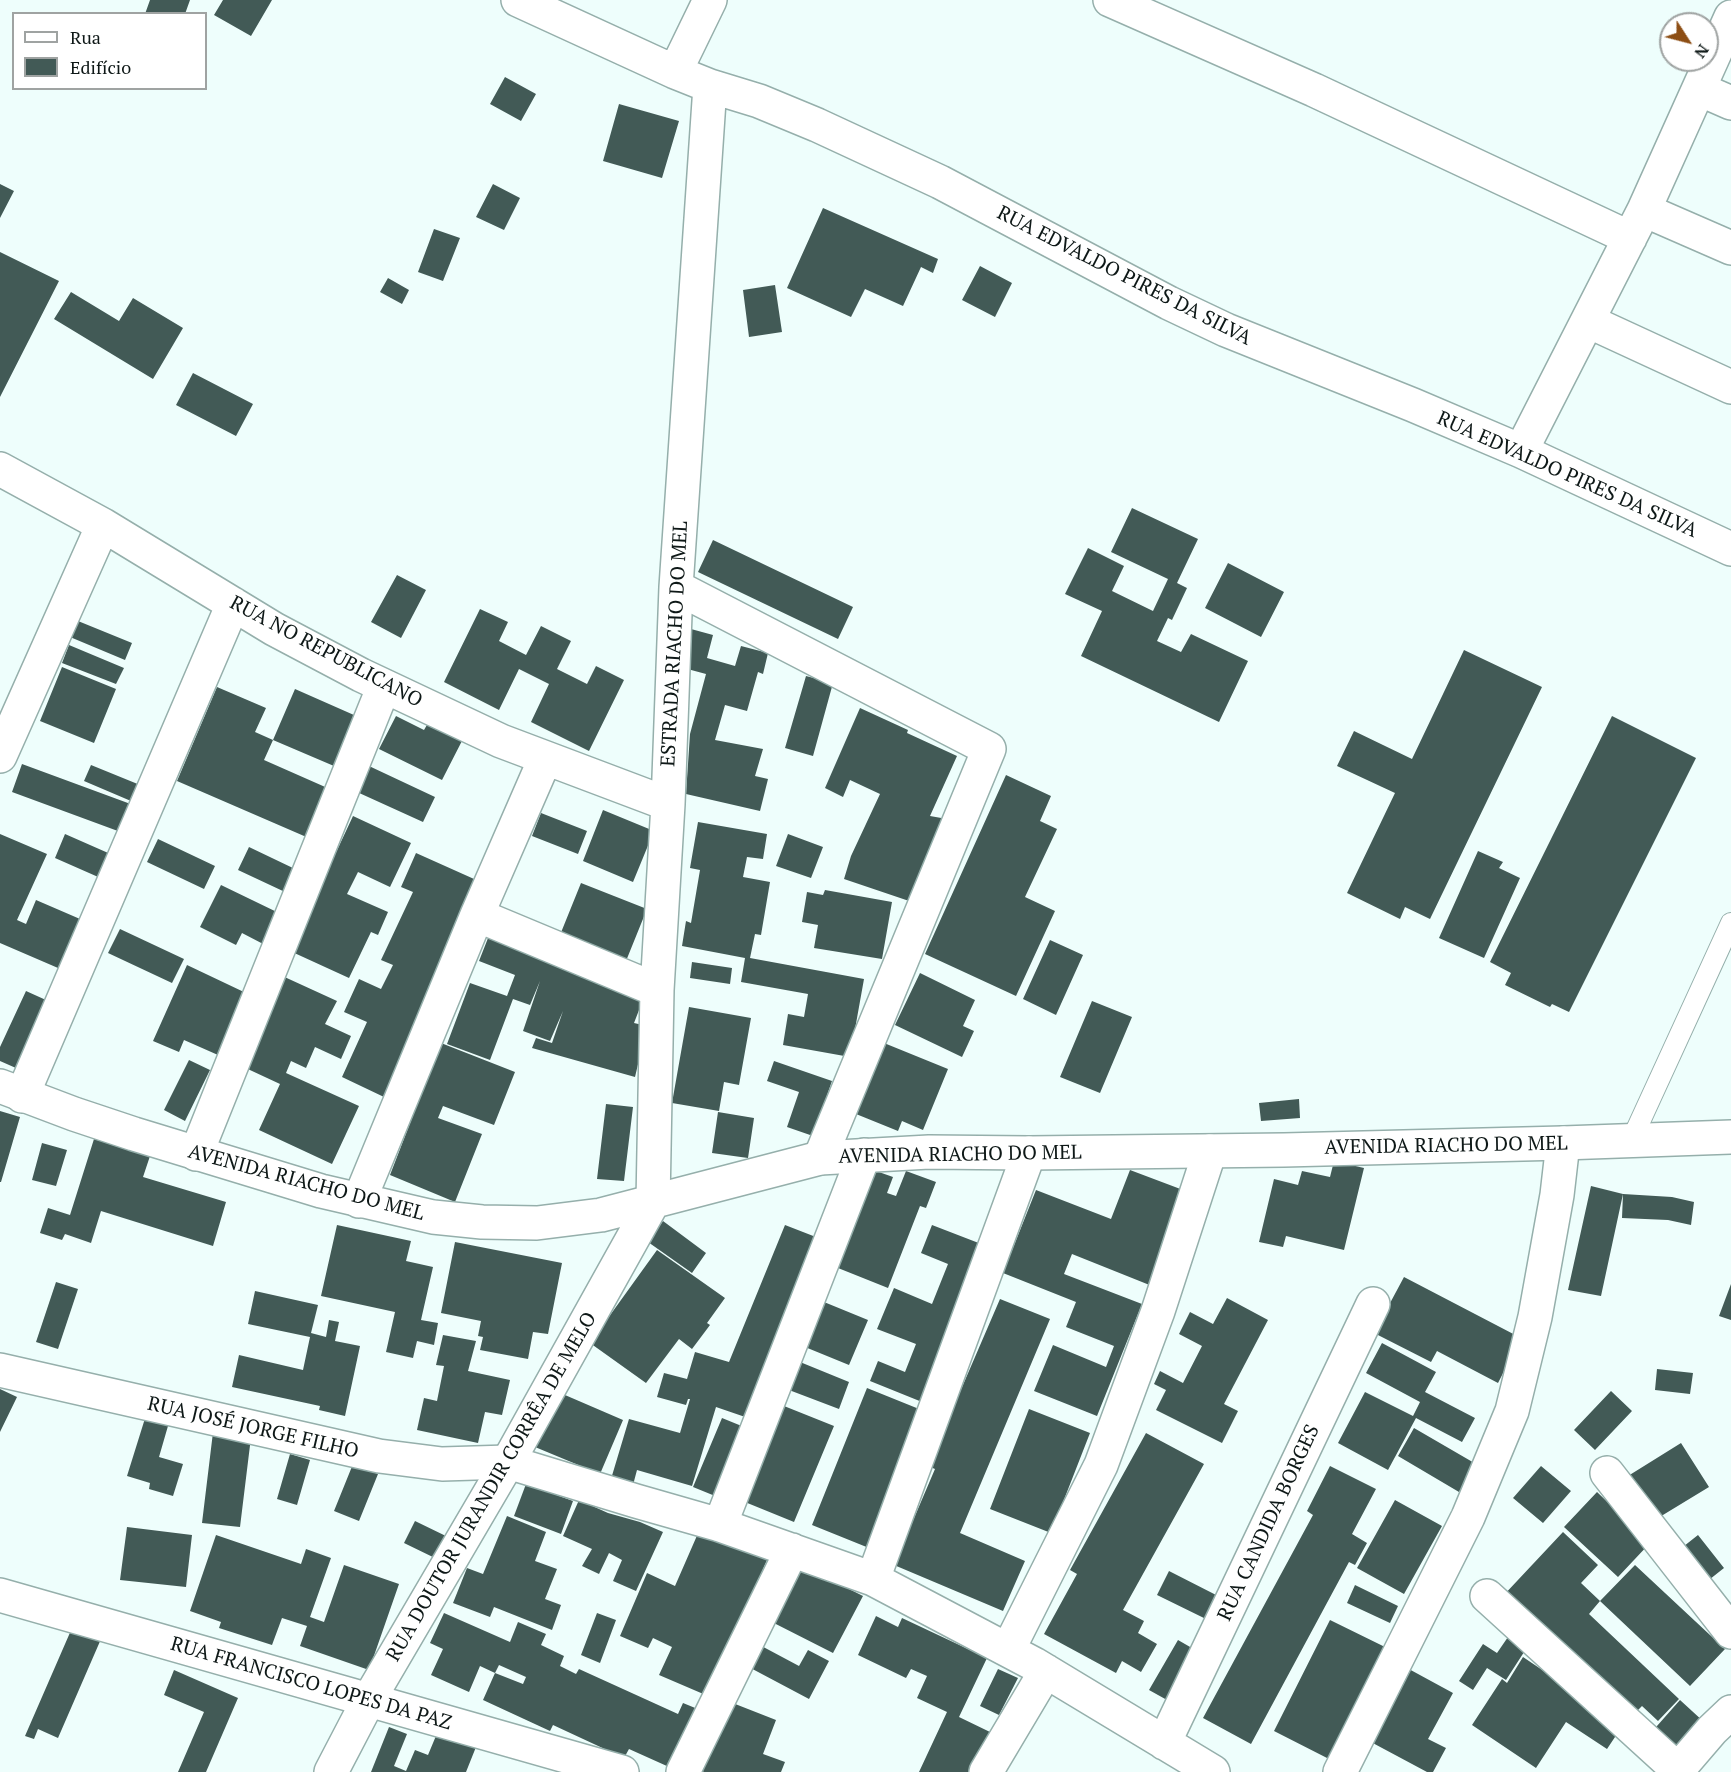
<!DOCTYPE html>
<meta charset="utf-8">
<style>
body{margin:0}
#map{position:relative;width:1731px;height:1772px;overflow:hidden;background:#eefefc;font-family:"PT Serif",serif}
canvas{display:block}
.legend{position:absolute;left:12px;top:12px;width:195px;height:78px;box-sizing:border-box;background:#fff;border:2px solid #9fa3a2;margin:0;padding:8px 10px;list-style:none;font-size:18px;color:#0e1817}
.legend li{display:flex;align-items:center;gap:12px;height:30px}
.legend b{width:30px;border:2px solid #9fa3a2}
.north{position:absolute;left:1659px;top:12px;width:60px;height:60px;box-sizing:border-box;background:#fff;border:2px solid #9fa3a2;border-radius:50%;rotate:126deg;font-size:16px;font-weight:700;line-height:24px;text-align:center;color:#0e1817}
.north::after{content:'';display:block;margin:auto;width:21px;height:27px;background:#8d4e14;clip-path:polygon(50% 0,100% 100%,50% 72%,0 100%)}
</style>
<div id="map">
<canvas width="1731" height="1772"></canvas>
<ul class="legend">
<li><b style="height:8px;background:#fff"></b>Rua</li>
<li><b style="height:16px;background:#425a56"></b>Edifício</li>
</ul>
<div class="north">N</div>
</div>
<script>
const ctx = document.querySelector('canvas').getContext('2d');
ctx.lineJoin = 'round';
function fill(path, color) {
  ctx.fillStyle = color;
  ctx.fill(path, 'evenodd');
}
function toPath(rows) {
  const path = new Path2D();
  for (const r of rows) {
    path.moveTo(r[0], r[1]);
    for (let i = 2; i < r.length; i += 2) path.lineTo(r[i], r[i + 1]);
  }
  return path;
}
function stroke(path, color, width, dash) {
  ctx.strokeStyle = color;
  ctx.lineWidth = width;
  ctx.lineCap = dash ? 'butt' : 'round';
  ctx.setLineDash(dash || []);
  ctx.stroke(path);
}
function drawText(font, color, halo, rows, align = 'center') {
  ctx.font = font + ' "PT Serif",serif';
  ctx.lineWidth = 6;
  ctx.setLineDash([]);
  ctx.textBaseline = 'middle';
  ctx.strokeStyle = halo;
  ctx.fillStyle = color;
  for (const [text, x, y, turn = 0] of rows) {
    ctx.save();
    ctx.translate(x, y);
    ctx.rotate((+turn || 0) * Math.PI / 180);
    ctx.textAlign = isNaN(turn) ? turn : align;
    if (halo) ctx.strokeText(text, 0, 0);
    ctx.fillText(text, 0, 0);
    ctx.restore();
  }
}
const building = toPath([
 [150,0,190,0,185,14,145,14],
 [223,0,272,0,251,36,214,15],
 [505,77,536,94,521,121,490,104],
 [619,104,679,121,662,178,603,161],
 [0,184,14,191,0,218],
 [493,184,520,198,504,230,476,217],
 [823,208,938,259,933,273,921,267,903,306,865,289,851,317,787,288],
 [434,229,460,238,443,281,418,272],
 [0,252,59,281,0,397],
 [980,266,1012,283,995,317,962,300],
 [388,278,409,290,402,304,380,292],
 [775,285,782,332,749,337,743,290],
 [71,292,119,321,133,298,183,328,153,379,54,319],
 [193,373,253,404,236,436,176,405],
 [1132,508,1198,539,1177,583,1187,588,1172,620,1168,618,1157,641,1181,652,1191,634,1248,661,1219,722,1081,656,1102,611,1065,594,1088,548,1124,566,1112,591,1153,611,1168,579,1111,552],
 [713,540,853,607,838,639,698,572],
 [1228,563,1284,592,1261,637,1205,608],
 [397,575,426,590,401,638,371,622],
 [480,609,508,622,499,641,526,655,541,626,571,641,557,669,587,684,596,666,624,680,589,751,531,722,549,684,519,669,499,710,444,682],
 [78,621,132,643,125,660,70,637],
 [691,629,713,635,707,658,735,666,741,646,768,653,763,674,758,672,747,711,725,705,715,740,763,749,755,776,768,779,760,811,686,794,690,734,706,674,680,667],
 [69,645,124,668,116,684,62,663],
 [1464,650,1542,687,1430,919,1405,907,1400,919,1347,893,1395,793,1337,766,1354,731,1412,759],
 [62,667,116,689,94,743,40,721],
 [806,676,833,683,813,756,785,748],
 [217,687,266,708,255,732,273,740,264,760,332,790,311,839,177,781],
 [295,689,363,719,341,769,273,740],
 [860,708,908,730,907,733,957,756,930,816,947,819,915,903,844,879,851,856,880,794,850,780,843,797,825,788],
 [396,716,424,730,431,718,465,735,442,780,379,749],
 [1612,716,1696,758,1569,1012,1552,1004,1550,1007,1505,985,1511,973,1490,962],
 [22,764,136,806,126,834,12,792],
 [91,765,145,787,138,804,84,781],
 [369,766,435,797,423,822,357,792],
 [1006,775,1051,796,1040,821,1057,829,1025,897,1055,911,1016,996,925,954],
 [603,810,654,831,633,882,583,861],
 [541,813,587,831,578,854,532,836],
 [353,816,411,843,390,887,358,872,347,894,388,912,378,935,371,932,349,978,290,951],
 [698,822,767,834,763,859,747,857,743,877,770,882,761,935,755,934,750,958,864,979,850,1057,783,1045,788,1014,804,1017,808,994,741,982,745,958,682,946,686,921,691,923,700,870,690,868],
 [0,834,47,854,17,920,26,924,36,900,87,922,65,971,0,943],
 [65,834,115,856,105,880,55,858],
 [788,834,823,847,811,878,776,866],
 [158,839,215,866,204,889,147,862],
 [249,847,295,869,285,892,238,870],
 [1478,851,1503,862,1499,868,1520,878,1484,958,1439,938],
 [416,853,483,883,384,1097,342,1077,367,1022,344,1012,359,979,381,989,393,965,381,960,413,892,401,887],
 [581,883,647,909,626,961,560,935],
 [221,885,283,915,267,946,242,933,236,945,200,927],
 [825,890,892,902,882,959,814,948,818,925,802,922,807,892,823,895],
 [120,929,184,959,172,983,108,953],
 [490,933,646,992,634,1023,647,1026,635,1077,532,1048,536,1038,552,1043,563,1011,550,1041,523,1031,540,981,530,1005,513,999,490,1060,447,1044,470,983,507,996,515,975,479,961],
 [1050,940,1083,955,1056,1015,1023,999],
 [692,962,732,968,730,984,690,978],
 [187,965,246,993,218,1055,184,1040,179,1052,153,1041],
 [920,973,975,1000,963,1026,974,1031,962,1057,895,1025],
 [278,974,337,1001,325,1024,351,1036,341,1059,315,1047,306,1068,291,1061,286,1073,359,1106,332,1164,259,1130,280,1084,237,1064],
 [26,991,57,1005,25,1072,0,1061,0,1047],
 [1092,1001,1132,1017,1100,1093,1060,1077],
 [689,1007,751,1018,739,1085,724,1082,719,1111,672,1103],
 [441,1043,515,1072,494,1125,443,1106,438,1118,482,1134,455,1202,390,1175],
 [884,1043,948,1069,923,1130,902,1121,898,1131,856,1114],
 [189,1060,210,1070,185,1121,164,1110],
 [774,1061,832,1081,813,1136,787,1127,799,1092,767,1081],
 [1299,1099,1300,1118,1261,1121,1259,1103],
 [606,1104,633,1107,624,1181,597,1179],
 [0,1111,20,1117,1,1182,0,1182],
 [718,1112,754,1118,748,1158,712,1153],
 [94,1139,150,1156,143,1177,226,1202,213,1246,101,1211,91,1243,65,1234,62,1240,40,1233,48,1208,70,1215],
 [42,1143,67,1150,56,1186,32,1180],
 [1334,1161,1364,1168,1344,1250,1286,1236,1283,1247,1259,1242,1274,1179,1298,1185,1302,1171,1330,1177],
 [1130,1170,1191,1193,1157,1288,1072,1254,1064,1274,1142,1304,1097,1416,1034,1391,1053,1345,1106,1367,1114,1346,1066,1327,1076,1302,1003,1273,1036,1190,1111,1219],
 [876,1171,893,1177,887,1193,896,1196,906,1171,936,1182,926,1208,920,1206,888,1288,838,1268],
 [1591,1186,1623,1194,1601,1296,1568,1290],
 [1623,1194,1672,1197,1694,1202,1691,1225,1668,1220,1622,1218],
 [663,1221,706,1253,692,1273,648,1242],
 [337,1225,411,1241,406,1261,433,1267,421,1320,438,1323,434,1345,417,1341,413,1358,386,1352,395,1312,321,1296],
 [785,1225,821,1239,751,1419,716,1407,692,1486,637,1470,633,1485,611,1479,629,1419,680,1433,690,1399,688,1399,686,1405,657,1397,664,1373,687,1379,695,1352,729,1362],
 [932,1225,989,1247,927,1404,870,1381,878,1361,905,1372,916,1344,877,1329,894,1288,932,1304,948,1264,921,1253],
 [455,1242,562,1263,548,1334,533,1332,528,1359,480,1350,483,1337,478,1336,481,1321,441,1313],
 [657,1250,725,1298,707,1323,710,1325,692,1349,679,1339,646,1383,590,1343],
 [1404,1277,1521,1338,1498,1383,1437,1351,1431,1362,1374,1333],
 [56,1282,78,1289,58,1349,36,1342],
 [1731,1284,1731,1320,1719,1316],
 [255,1291,318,1305,311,1333,326,1337,329,1320,339,1322,335,1341,360,1346,345,1416,319,1410,320,1406,232,1387,239,1355,303,1370,310,1337,248,1324],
 [1227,1298,1268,1320,1224,1404,1238,1411,1222,1443,1156,1410,1166,1390,1154,1384,1160,1371,1183,1383,1202,1346,1179,1334,1190,1312,1213,1324],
 [1000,1299,1050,1319,960,1533,1025,1561,1003,1611,894,1565,935,1469,928,1466],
 [824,1302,868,1320,849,1365,805,1347],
 [443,1335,476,1341,468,1371,510,1380,502,1415,485,1412,478,1443,417,1430,424,1398,437,1401,444,1366,436,1365],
 [1382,1343,1436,1372,1425,1392,1475,1418,1462,1442,1416,1418,1388,1470,1338,1443,1365,1392,1413,1416,1420,1402,1366,1373],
 [800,1362,849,1382,839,1409,789,1390],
 [1657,1369,1693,1373,1690,1394,1655,1390],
 [867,1388,924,1411,869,1548,812,1525],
 [0,1389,17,1397,0,1432],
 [1611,1391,1632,1411,1595,1450,1574,1430],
 [558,1392,623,1420,600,1474,535,1447],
 [779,1404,834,1426,794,1522,740,1500],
 [1029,1409,1090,1433,1051,1533,990,1509],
 [147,1412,170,1419,159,1457,183,1464,173,1496,149,1489,150,1483,127,1476],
 [722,1418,749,1429,720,1498,693,1487],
 [214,1424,252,1429,240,1527,202,1523],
 [1414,1428,1476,1464,1459,1492,1398,1456],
 [1146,1433,1204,1464,1123,1610,1144,1621,1138,1633,1157,1644,1141,1672,1122,1661,1116,1673,1044,1634,1077,1574,1070,1570],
 [1681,1443,1709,1487,1658,1518,1628,1476],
 [290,1454,310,1460,297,1505,277,1499],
 [353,1464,378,1474,359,1521,334,1511],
 [1330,1466,1376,1489,1352,1534,1367,1543,1355,1565,1349,1562,1251,1744,1203,1718,1313,1515,1307,1511],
 [1541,1466,1571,1491,1543,1523,1513,1498],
 [526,1484,573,1501,561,1534,514,1516],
 [1597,1492,1650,1543,1618,1577,1564,1527],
 [579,1500,608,1513,640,1522,663,1532,636,1591,613,1581,622,1560,609,1553,599,1574,582,1566,592,1549,563,1536],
 [1395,1500,1442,1526,1404,1594,1357,1568],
 [507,1516,546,1532,535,1561,557,1569,545,1599,561,1605,552,1630,494,1607,490,1617,453,1603,467,1568,483,1574],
 [415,1521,450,1538,439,1560,404,1543],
 [127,1527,192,1535,186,1587,120,1580],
 [699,1531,767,1560,708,1696,659,1675,672,1647,653,1638,648,1648,620,1636,647,1573,675,1586],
 [1563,1532,1598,1565,1581,1583,1600,1601,1589,1614,1679,1699,1658,1721,1642,1706,1630,1718,1502,1597],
 [216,1535,301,1564,306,1549,331,1558,310,1617,324,1622,344,1565,399,1584,369,1670,300,1646,307,1626,282,1618,272,1645,219,1628,221,1622,190,1611],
 [1698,1535,1724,1568,1700,1587,1674,1554],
 [795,1562,863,1596,833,1653,766,1619],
 [1635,1565,1725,1649,1690,1686,1600,1601],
 [1169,1571,1220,1597,1208,1620,1157,1595],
 [1355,1585,1398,1606,1390,1623,1347,1603],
 [444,1613,510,1642,518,1622,546,1634,541,1645,564,1656,560,1666,576,1674,579,1669,678,1714,683,1703,705,1712,678,1771,629,1749,624,1758,553,1725,550,1731,483,1700,495,1673,523,1684,526,1677,499,1665,495,1673,480,1666,469,1692,431,1675,443,1649,430,1643],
 [597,1613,616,1620,600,1663,581,1655],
 [876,1616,898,1627,902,1618,987,1658,959,1717,990,1732,971,1772,919,1772,947,1712,917,1698,927,1676,911,1669,906,1678,858,1655],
 [1330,1620,1385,1647,1329,1759,1274,1731],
 [72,1628,101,1639,58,1738,38,1729,34,1739,25,1736],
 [1508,1637,1526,1649,1506,1680,1487,1668,1473,1690,1459,1681,1483,1644,1497,1653],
 [1178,1640,1204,1655,1176,1705,1149,1690],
 [754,1642,799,1666,808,1650,829,1661,809,1699,743,1664],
 [1523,1657,1563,1684,1561,1687,1623,1725,1607,1749,1566,1722,1536,1768,1472,1725,1502,1679,1507,1683],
 [1407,1668,1453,1693,1428,1739,1446,1748,1433,1772,1427,1772,1369,1741],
 [998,1669,1018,1678,999,1715,980,1706],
 [174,1670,238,1698,206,1772,178,1772,204,1712,164,1695],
 [725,1700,776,1720,763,1754,785,1762,781,1772,704,1772,699,1770],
 [1680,1700,1704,1722,1672,1756,1649,1735],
 [389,1727,407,1734,394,1766,406,1771,415,1750,428,1755,438,1731,476,1747,466,1772,371,1772]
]);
const service = toPath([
 [1631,1141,1731,923]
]);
const minor = toPath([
 [518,0,675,72,710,86,759,101,817,125,940,182,1169,303,1226,330,1413,405,1521,451,1731,549],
 [1110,0,1314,90,1630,238],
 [675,72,710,0],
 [1699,89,1731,103],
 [1644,210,1731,248],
 [1588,321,1731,387],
 [1521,451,1644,210,1731,17],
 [0,469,103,525,274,629,361,675,501,741,668,804],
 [676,587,989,749,820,1158],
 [0,756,103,525],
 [477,915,657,990],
 [22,1096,233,604],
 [196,1154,384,686],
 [359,1201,477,915,545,759],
 [653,1202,657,990,668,804,676,587,710,86],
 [0,1370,379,1456,442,1464,508,1462,636,1501,720,1525,873,1579,1034,1664,1213,1772],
 [1607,1473,1731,1632],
 [720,1525,864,1155],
 [873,1579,1029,1153],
 [0,1595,622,1772],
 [1487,1596,1678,1770],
 [1008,1650,1101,1465,1158,1311,1210,1151],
 [1164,1743,1373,1304],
 [683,1772,792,1550],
 [986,1772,1046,1671],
 [1340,1772,1468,1517,1512,1411,1535,1317,1557,1195,1563,1143],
 [1676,1772,1712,1730,1731,1712]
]);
const tertiary = toPath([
 [0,1086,74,1114,134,1134,321,1191,433,1217,482,1222,537,1223,601,1215,820,1158,929,1152,1029,1153,1284,1150,1563,1143,1731,1137],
 [331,1772,368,1701,508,1462,653,1202]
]);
const streetNames = [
 ["RUA EDVALDO PIRES DA SILVA",1124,276,27],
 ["RUA EDVALDO PIRES DA SILVA",1567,475,24],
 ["ESTRADA RIACHO DO MEL",675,644,-87],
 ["RUA NO REPUBLICANO",326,652,28],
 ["AVENIDA RIACHO DO MEL",1446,1146,-1],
 ["AVENIDA RIACHO DO MEL",960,1155,-1],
 ["AVENIDA RIACHO DO MEL",306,1183,15],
 ["RUA JOSÉ JORGE FILHO",253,1428,13],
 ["RUA DOUTOR JURANDIR CORRÊA DE MELO",492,1487,-60],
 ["RUA CANDIDA BORGES",1269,1523,-65],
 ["RUA FRANCISCO LOPES DA PAZ",311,1684,16]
];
fill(building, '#425a56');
stroke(service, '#95afab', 22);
stroke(minor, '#95afab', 36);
stroke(tertiary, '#95afab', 36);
stroke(service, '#fff', 20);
stroke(minor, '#fff', 33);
stroke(tertiary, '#fff', 33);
drawText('20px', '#0e1817', '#fff', streetNames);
</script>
